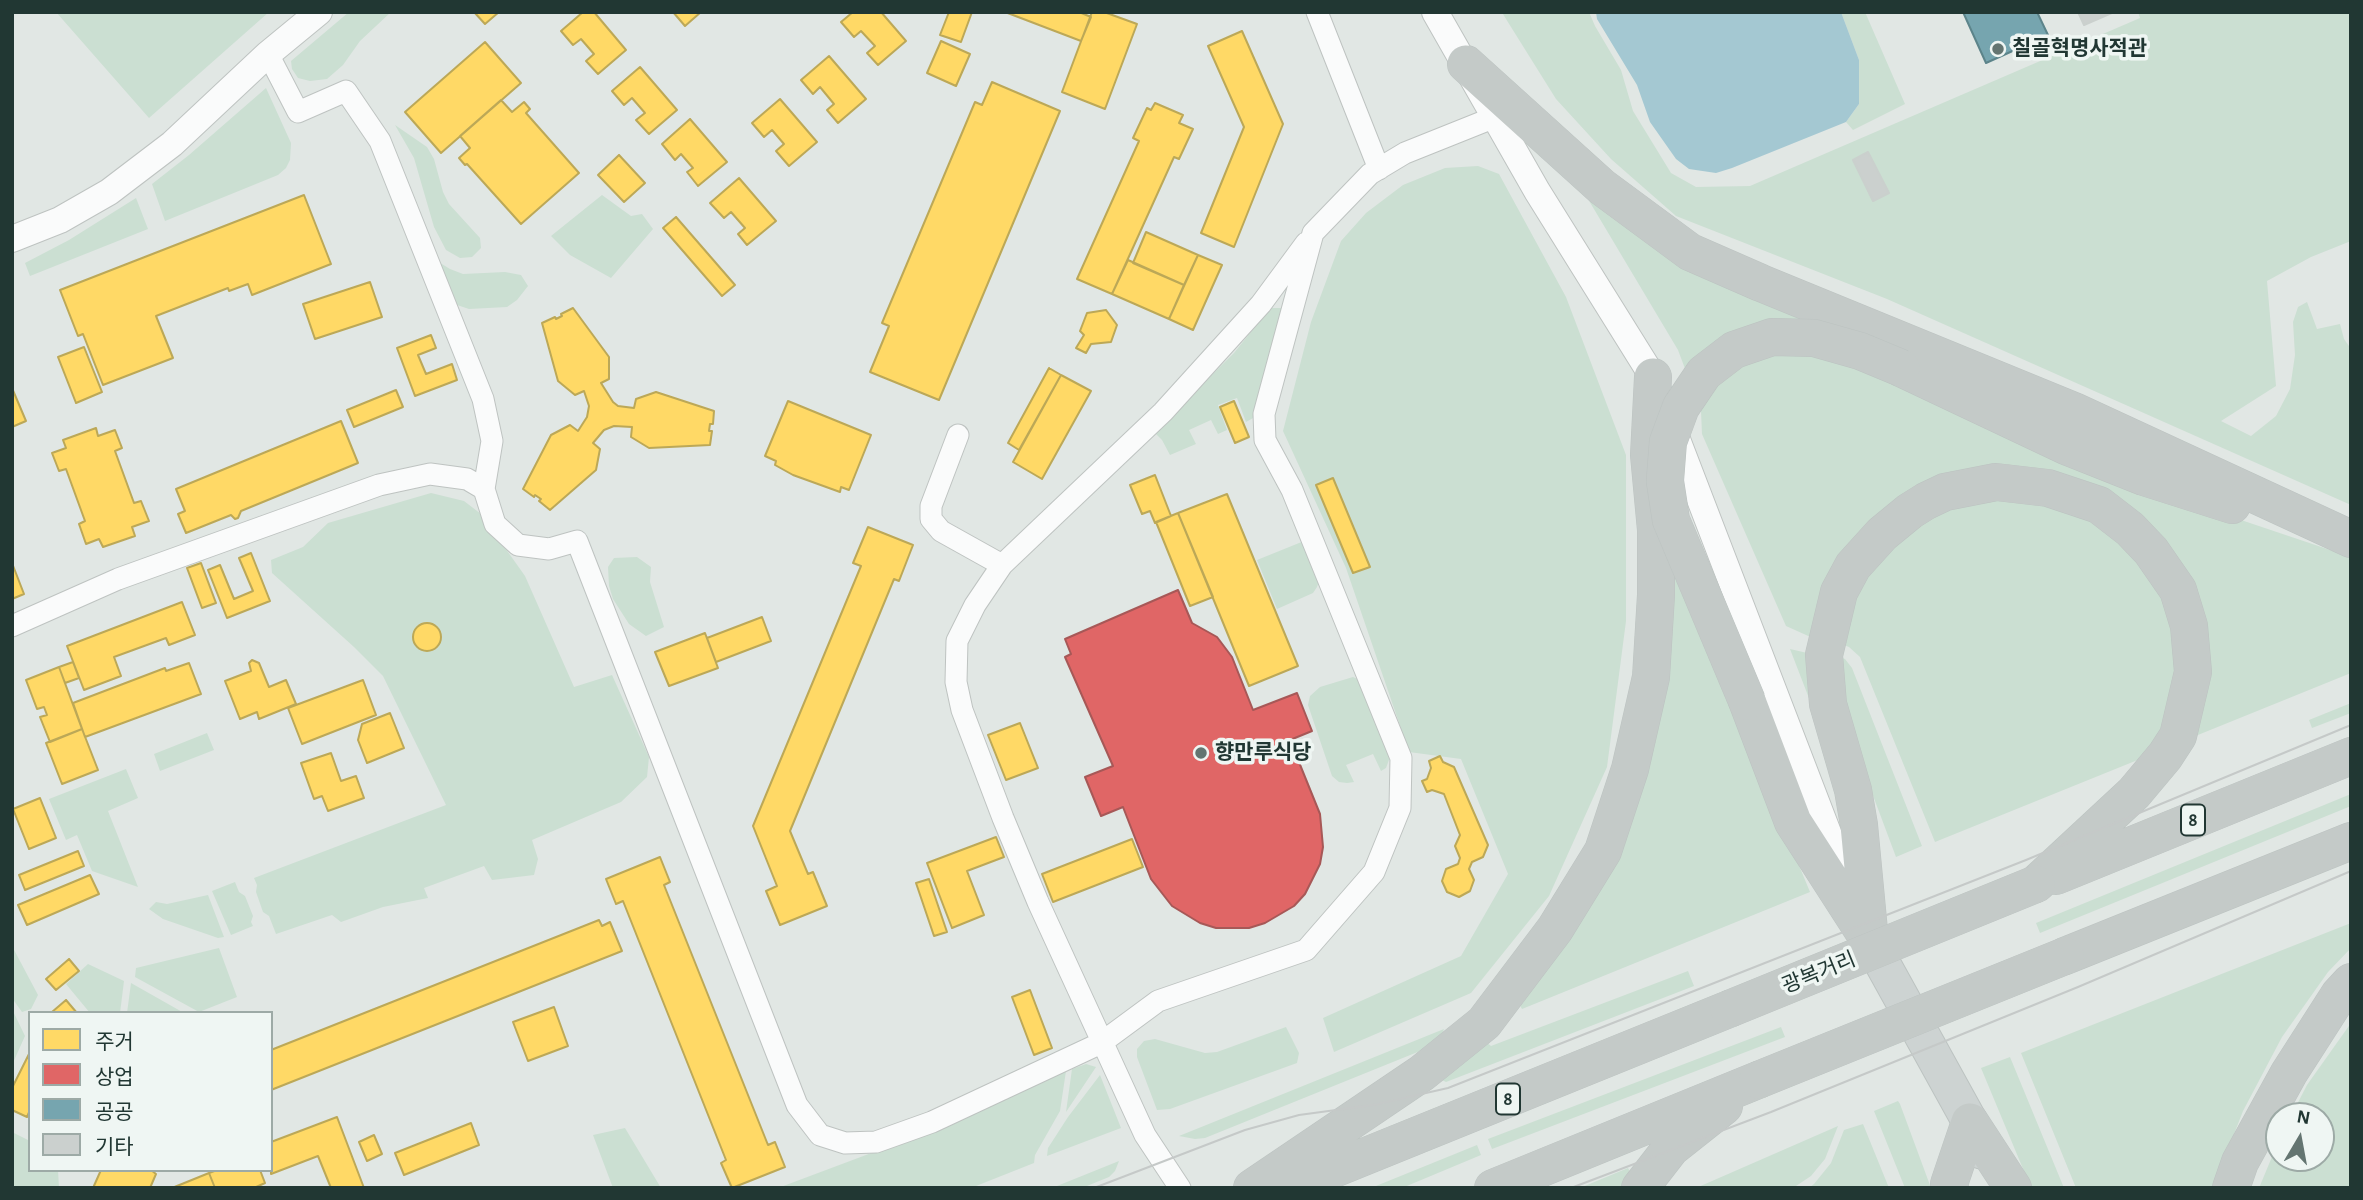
<!DOCTYPE html>
<meta charset="utf-8">
<style>
body{margin:0}
#map{position:relative;width:2363px;height:1200px;overflow:hidden;background:#e1e7e4;font-family:"Alegreya Sans","Noto Sans KR",sans-serif}
canvas{display:block}
.frame{position:absolute;inset:0;border:14px solid #213733;pointer-events:none}
.legend{position:absolute;left:28px;top:1011px;width:245px;height:161px;box-sizing:border-box;background:#eff6f3;border:2px solid #9daaa6;margin:0;padding:9px 12px;list-style:none;font-size:21px;color:#213733}
.legend li{display:flex;align-items:center;gap:14px;height:35px}
.legend b{width:35px;border:2px solid #9daaa6}
.north{position:absolute;left:2265px;top:1102px;width:70px;height:70px;box-sizing:border-box;background:#eff6f3;border:2px solid #9daaa6;border-radius:50%;rotate:10deg;font-size:19px;font-weight:700;line-height:28px;text-align:center;color:#213733}
.north::after{content:'';display:block;margin:auto;width:24px;height:32px;background:#647571;clip-path:polygon(50% 0,100% 100%,50% 72%,0 100%)}
</style>
<div id="map">
<canvas width="2363" height="1200"></canvas>
<div class="frame"></div>
<ul class="legend">
<li><b style="height:19px;background:#ffd966"></b>주거</li>
<li><b style="height:19px;background:#e06666"></b>상업</li>
<li><b style="height:19px;background:#76a5af"></b>공공</li>
<li><b style="height:19px;background:#cbd0ce"></b>기타</li>
</ul>
<div class="north">N</div>
</div>
<script>
const ctx = document.querySelector('canvas').getContext('2d');
ctx.lineJoin = 'round';
function fill(path, color) {
  ctx.fillStyle = color;
  ctx.fill(path, 'evenodd');
}
function toPath(rows) {
  const path = new Path2D();
  for (const r of rows) {
    if (r.length === 3) {
      path.moveTo(r[0] + r[2], r[1]);
      path.arc(r[0], r[1], r[2], 0, 2 * Math.PI);
      continue;
    }
    path.moveTo(r[0], r[1]);
    for (let i = 2; i < r.length; i += 2) path.lineTo(r[i], r[i + 1]);
  }
  return path;
}
function stroke(path, color, width, dash) {
  ctx.strokeStyle = color;
  ctx.lineWidth = width;
  ctx.lineCap = dash ? 'butt' : 'round';
  ctx.setLineDash(dash || []);
  ctx.stroke(path);
}
function drawText(font, color, halo, rows, align = 'center') {
  ctx.font = font + ' "Alegreya Sans","Noto Sans KR",sans-serif';
  ctx.lineWidth = 7;
  ctx.setLineDash([]);
  ctx.textBaseline = 'middle';
  ctx.strokeStyle = halo;
  ctx.fillStyle = color;
  for (const [text, x, y, turn = 0] of rows) {
    ctx.save();
    ctx.translate(x, y);
    ctx.rotate((+turn || 0) * Math.PI / 180);
    ctx.textAlign = isNaN(turn) ? turn : align;
    if (halo) ctx.strokeText(text, 0, 0);
    ctx.fillText(text, 0, 0);
    ctx.restore();
  }
}
const green = toPath([
 [56,12,269,12,149,118],
 [349,12,391,12,360,41,343,65,327,79,310,81,298,78,292,69,291,61],
 [1507,12,1589,12,1595,26,1621,70,1633,111,1671,173,1696,187,1750,186,2140,18,2138,12,2351,12,2351,241,2311,257,2267,281,2276,386,2221,421,2251,436,2276,416,2290,389,2295,355,2293,322,2298,307,2307,302,2317,329,2340,324,2344,339,2351,349,2351,505,1887,299,1676,216,1611,159,1556,99,1506,19,1503,14],
 [1841,12,1865,12,1905,104,1853,130,1846,122,1859,104,1859,60],
 [266,88,291,143,290,160,286,168,278,175,165,221,152,184,189,155],
 [395,125,427,147,434,159,443,192,449,204,480,238,481,248,472,257,460,258,446,250,434,227,414,158],
 [1478,166,1499,174,1566,297,1626,455,1626,621,1607,767,1549,896,1471,993,1334,1052,1323,1018,1461,956,1508,874,1461,759,1409,752,1346,568,1283,431,1311,322,1341,241,1366,213,1403,185,1445,168],
 [1585,194,2143,487,2351,557,2351,673,2188,739,2208,656,2112,501,1931,487,1815,639,1786,626,1702,434,1701,411,1678,350],
 [602,195,631,216,642,214,653,229,611,278,570,255,551,236],
 [136,198,148,229,30,276,25,263,69,240],
 [432,258,450,269,463,274,505,272,521,275,528,286,517,300,507,307,469,309,454,304],
 [1270,308,1281,308,1284,314,1255,417,1246,422,1237,398,1218,405,1227,430,1218,434,1211,420,1189,430,1196,444,1170,455,1162,440,1154,432,1234,353],
 [431,493,464,501,481,514,525,576,574,687,612,675,649,757,647,777,621,802,532,840,538,859,534,875,492,880,484,866,424,888,428,898,383,907,341,922,332,915,276,934,269,916,263,912,256,892,257,885,254,878,446,805,383,676,354,647,272,573,271,560,303,547,328,523],
 [1997,493,2091,513,2167,594,2181,668,2174,705,2150,755,1935,842,1860,657,1849,647,1839,643,1851,597,1886,545,1919,520],
 [1662,535,1810,892,1522,1009,1517,1000,1586,905],
 [1304,541,1319,581,1317,587,1313,593,1277,609,1257,560],
 [637,557,651,567,650,582,664,627,646,636,629,624,613,599,609,586,608,567,614,558],
 [1790,649,1816,655,1841,781],
 [1837,656,1845,659,1852,668,1922,846,1896,857,1841,710],
 [1353,677,1362,681,1390,757,1386,768,1381,771,1373,754,1346,765,1354,782,1347,783,1339,782,1332,776,1308,705,1310,696,1320,687],
 [2351,703,2351,713,2312,728,2309,720],
 [207,733,214,750,160,771,154,754],
 [126,769,138,798,108,811,138,887,92,871,77,835,66,840,49,799],
 [2351,794,2351,806,2040,933,2036,923],
 [235,882,239,892,245,896,253,916,251,922,253,926,231,935,212,891],
 [208,895,224,937,218,938,163,919,149,909,156,902,167,904],
 [2351,923,2351,948,2328,972,2282,1037,2243,1111,2213,1188,2076,1188,2021,1053],
 [12,946,38,995,31,1009,22,1012,12,998],
 [219,948,237,997,199,1012,135,977,136,968],
 [88,964,124,981,120,1013,90,1013,66,984],
 [1688,971,1694,986,1446,1082,1438,1078,1480,1037,1491,1046],
 [131,983,184,1013,127,1013],
 [12,1009,25,1036,12,1065],
 [2351,1023,2351,1188,2259,1188,2279,1140,2279,1158,2321,1158,2321,1116,2291,1116,2307,1085],
 [1286,1027,1299,1053,1297,1063,1170,1109,1157,1110,1137,1057,1137,1049,1144,1041,1155,1039,1205,1053,1217,1052],
 [1781,1027,1785,1037,1492,1149,1488,1139],
 [1444,1029,1442,1034,1430,1047,1205,1138,1195,1139,1179,1136],
 [2010,1057,2064,1188,2031,1188,1981,1068],
 [1086,1064,1096,1067,1066,1112,1072,1069],
 [1066,1071,1060,1111,1035,1155,1034,1163,971,1188,778,1188,890,1146],
 [1100,1075,1121,1128,1047,1156,1048,1148,1068,1117],
 [1898,1101,1900,1104,1931,1188,1905,1188,1874,1111],
 [1863,1124,1889,1188,1809,1188,1814,1184,1831,1163,1844,1130],
 [1838,1126,1825,1159,1811,1176,1793,1188,1696,1188],
 [625,1128,661,1188,613,1188,593,1135],
 [12,1132,30,1141,30,1170,58,1170,59,1188,12,1188],
 [1477,1145,1481,1155,1402,1188,1371,1188],
 [1119,1161,1115,1171,1109,1177,1082,1188,1052,1188],
 [1628,1168,1635,1181,1619,1188,1580,1188]
]);
const water = toPath([
 [1596,12,1841,12,1859,60,1859,104,1846,122,1732,168,1716,173,1689,169,1676,159,1650,122,1637,85,1597,19]
]);
const homes = toPath([
 [474,12,499,12,485,24,474,12],
 [583,12,594,12,626,50,598,74,586,61,594,54,581,39,573,45,561,31,583,12],
 [673,12,701,12,685,26,673,12],
 [853,12,881,12,906,41,878,65,867,53,875,46,861,31,854,37,841,22,853,12],
 [949,12,972,12,961,42,940,35,949,12],
 [1005,12,1079,12,1091,17,1081,41,1005,12],
 [1092,12,1104,12,1137,24,1105,109,1062,92,1092,12],
 [1242,31,1283,124,1234,247,1201,233,1244,127,1208,46,1242,31],
 [941,41,970,54,956,86,927,73,941,41],
 [485,42,521,83,441,153,405,112,485,42],
 [829,56,866,99,838,123,827,110,834,104,820,87,813,94,801,80,829,56],
 [640,67,677,110,649,134,636,120,645,113,632,98,624,105,612,91,640,67],
 [992,82,1060,111,939,400,870,372,889,326,882,323,975,102,982,105,992,82],
 [780,99,817,142,789,166,776,151,784,144,772,130,764,137,752,123,780,99],
 [501,100,512,112,524,102,530,109,526,113,579,173,521,224,467,164,465,165,459,158,470,148,460,136,501,100],
 [1155,103,1183,115,1179,123,1193,129,1179,159,1174,157,1112,294,1077,279,1139,141,1133,138,1147,108,1151,110,1155,103],
 [690,119,727,162,698,186,687,172,693,168,681,154,675,160,662,144,690,119],
 [619,155,645,183,624,202,598,175,619,155],
 [739,178,776,221,747,245,738,234,745,228,731,212,724,218,710,203,739,178],
 [304,195,331,264,252,295,248,284,229,291,228,288,156,316,173,358,103,385,83,334,78,336,60,290,304,195],
 [676,217,735,285,722,296,663,228,676,217],
 [1146,232,1198,255,1184,285,1133,263,1146,232],
 [1198,255,1222,265,1193,330,1169,319,1198,255],
 [1128,260,1184,285,1169,319,1112,294,1128,260],
 [370,282,382,317,315,339,303,304,370,282],
 [573,308,609,357,609,379,601,383,613,402,618,406,634,408,636,399,656,392,714,411,713,424,710,424,709,431,712,431,710,445,649,448,631,437,632,427,614,426,604,430,593,443,600,449,596,470,550,510,539,501,541,499,535,495,534,497,523,489,551,435,570,425,578,431,587,417,589,406,584,391,575,395,558,381,542,323,555,317,556,319,562,316,561,314,573,308],
 [1106,310,1117,325,1111,342,1091,344,1086,353,1076,348,1084,335,1080,331,1087,313,1106,310],
 [431,335,436,348,418,355,426,374,452,364,457,380,415,396,397,348,431,335],
 [84,347,102,392,76,403,58,357,84,347],
 [1049,368,1061,375,1019,450,1008,443,1049,368],
 [1061,375,1091,391,1042,479,1013,462,1061,375],
 [12,388,26,421,12,427,12,388],
 [396,390,403,407,354,427,347,410,396,390],
 [788,401,871,435,849,490,841,487,840,492,793,475,775,465,776,461,765,456,788,401],
 [1234,401,1249,437,1235,443,1220,407,1234,401],
 [341,421,358,463,241,511,238,518,235,519,231,515,186,533,178,514,185,511,176,489,341,421],
 [96,428,98,436,115,430,122,448,115,451,134,503,141,501,149,521,132,527,135,536,103,547,99,539,86,544,79,524,85,521,66,469,59,471,52,453,66,448,63,440,96,428],
 [1155,475,1171,516,1155,523,1150,511,1142,514,1130,485,1155,475],
 [1333,478,1370,567,1353,573,1316,485,1333,478],
 [1227,494,1298,666,1249,686,1178,513,1227,494],
 [1178,513,1213,597,1190,606,1156,522,1178,513],
 [868,527,913,545,899,581,894,579,790,831,808,874,813,872,827,906,780,925,766,891,777,886,753,826,861,566,853,563,868,527],
 [251,553,270,601,227,618,208,570,220,565,234,599,253,591,239,558,251,553],
 [12,563,24,594,12,599,12,563],
 [201,563,216,603,202,608,187,568,201,563],
 [182,602,195,635,169,645,166,638,114,657,121,676,84,690,67,646,182,602],
 [762,617,771,641,716,662,707,638,762,617],
 [427,637,14],
 [705,633,718,668,669,686,655,652,705,633],
 [252,660,259,663,269,687,286,680,296,704,259,719,257,712,240,719,225,681,251,671,249,663,252,660],
 [73,662,79,678,65,683,59,667,73,662],
 [189,663,201,694,85,737,73,703,165,668,166,671,189,663],
 [59,667,82,729,50,742,40,717,47,715,44,707,37,709,26,680,59,667],
 [363,680,376,715,302,744,288,708,363,680],
 [390,713,404,748,367,763,358,740,362,724,390,713],
 [1020,723,1038,768,1006,780,988,735,1020,723],
 [82,729,98,770,62,784,46,743,82,729],
 [331,753,341,781,356,776,364,798,328,811,322,796,314,799,301,763,331,753],
 [1440,756,1443,762,1454,767,1488,845,1483,857,1472,862,1469,869,1474,880,1470,891,1459,897,1447,892,1442,881,1446,869,1458,864,1460,858,1455,846,1460,835,1444,794,1432,790,1427,792,1422,781,1427,779,1431,768,1429,761,1440,756],
 [40,798,56,838,29,849,13,809,40,798],
 [996,837,1004,857,967,871,984,915,952,928,927,863,996,837],
 [1132,839,1143,867,1053,902,1042,874,1132,839],
 [78,851,84,866,25,890,19,875,78,851],
 [660,857,670,882,664,885,768,1145,775,1142,785,1167,732,1188,721,1163,726,1160,623,901,616,904,606,879,660,857],
 [90,875,99,894,27,925,18,905,90,875],
 [929,879,947,932,934,936,916,883,929,879],
 [599,920,602,926,610,922,622,951,271,1090,271,1050,599,920],
 [69,959,79,971,56,990,46,979,69,959],
 [1030,990,1052,1048,1034,1055,1012,997,1030,990],
 [66,1000,77,1013,52,1013,52,1012,66,1000],
 [554,1007,568,1046,528,1061,513,1022,554,1007],
 [29,1054,30,1110,27,1117,12,1110,12,1088,29,1054],
 [337,1117,364,1188,331,1188,318,1156,271,1174,271,1142,337,1117],
 [471,1123,479,1145,404,1175,395,1153,471,1123],
 [374,1135,382,1154,367,1161,359,1142,374,1135],
 [101,1170,151,1170,156,1174,150,1188,93,1188,101,1170],
 [217,1170,260,1170,265,1183,254,1188,215,1188,209,1173,217,1170],
 [209,1173,215,1188,172,1188,209,1173]
]);
const shops = toPath([
 [1178,590,1192,623,1217,637,1232,657,1253,710,1297,693,1312,731,1290,740,1320,814,1323,847,1320,864,1305,894,1294,906,1265,923,1249,928,1216,928,1200,923,1172,906,1151,879,1123,807,1101,816,1085,777,1113,766,1065,657,1071,654,1065,639,1178,590]
]);
const public = toPath([
 [1963,12,2037,12,2048,35,1986,63,1963,12]
]);
const building = toPath([
 [2078,12,2114,12,2084,25,2078,12],
 [1868,152,1889,193,1873,201,1853,160,1868,152]
]);
const minor = toPath([
 [1317,12,1379,169],
 [268,54,298,112,346,91,380,141,483,399,492,441,484,489],
 [958,435,931,506,931,519,941,531,1002,565],
 [12,626,118,579,379,485,430,474,467,479,484,489,495,524,518,545,549,549,577,541,797,1105,820,1135,845,1143,876,1142,932,1122,1101,1043,1158,1001,1306,950,1374,872,1400,808,1401,758,1292,490,1265,440,1264,414,1313,233,1370,174,1405,153,1495,117],
 [1180,1188,1145,1135,1038,902,1003,818,962,710,956,682,957,641,975,605,1002,565,1163,412,1261,304,1306,243]
]);
const tertiary = toPath([
 [1435,12,1537,191,1653,377,1659,393],
 [12,239,60,220,109,192,172,144,268,54,319,12],
 [1673,429,1850,890]
]);
const primary = toPath([
 [1870,941,1970,1122,1981,1151]
]);
const trunk = toPath([
 [1466,64,1602,187,1690,252,1761,283,2074,411,2351,539],
 [1901,368,2066,446,2144,477,2232,505],
 [1747,701,1793,822,1867,937],
 [2056,876,2351,756],
 [1870,941,1859,825,1853,790,1828,704,1824,655,1839,592,1853,566,1882,534,1910,511,1926,501,1945,492,1996,482,2048,488,2099,505,2130,529,2151,551,2178,590,2189,626,2193,672,2178,736,2165,756,2134,793,2036,884],
 [2065,956,2351,841],
 [1970,1122,2013,1188],
 [1252,1188,1422,1073,1484,1023,1555,929,1603,851,1630,769,1651,677,1656,595,1656,530,1649,455,1653,377],
 [1287,1188,1729,1009],
 [1493,1188,1758,1080],
 [1640,1188,1671,1148,1724,1106],
 [1950,1188,1949,1184,1970,1122],
 [2231,1188,2240,1162,2289,1073,2339,995,2351,982]
]);
const tram = toPath([
 [1094,1188,1245,1130,1299,1115,1373,1105,1448,1088,2026,860,2351,725],
 [1571,1188,1771,1112,2078,987,2351,871]
]);
const trunkBridge = toPath([
 [1747,701,1671,520,1665,481,1668,442,1681,407,1704,373,1734,350,1772,337,1814,338,1860,351,1901,368],
 [1729,1009,2036,884],
 [1758,1080,2065,956]
]);
const markers = [
 [1998,49,7,"#647571"],
 [1201,753,7,"#647571"]
];
const shields = [
 [2193,820,24],
 [1508,1099,24]
];
const shieldNames = [
 ["8",2193,820],
 ["8",1508,1099]
];
const poiNames = [
 ["칠골혁명사적관",2012,49],
 ["향만루식당",1215,753]
];
const streetNames = [
 ["광복거리",1819,973,-22]
];
fill(green, '#cbdfd2');
fill(water, '#a4c8d2');
fill(homes, '#ffd966');
stroke(homes, '#bca857', 2);
fill(shops, '#e06666');
stroke(shops, '#a75857', 2);
fill(public, '#76a5af');
stroke(public, '#5c848a', 2);
fill(building, '#cbd0ce');
stroke(building, '#cad0cd', 2);
stroke(minor, '#bec3c1', 23);
stroke(tertiary, '#bec3c1', 28);
stroke(primary, '#bcc3c1', 37);
stroke(trunk, '#bcc3c1', 38);
stroke(minor, '#fafbfb', 21);
stroke(tertiary, '#fafbfb', 26);
stroke(primary, '#cdd3d2', 35);
stroke(trunk, '#c4cac8', 37);
stroke(tram, '#c5c9c8', 2);
stroke(trunkBridge, '#bcc3c1', 38, []);
stroke(trunkBridge, '#c4cac8', 37);
for (const [x, y, r, color] of markers) {
  const dot = new Path2D();
  dot.arc(x, y, r, 0, 2 * Math.PI);
  ctx.fillStyle = color;
  ctx.fill(dot);
  stroke(dot, '#eff6f3', 2.5);
}
for (const [x, y, w] of shields) {
  const box = new Path2D();
  box.roundRect(x - w / 2, y - 15.5, w, 31, 5);
  ctx.fillStyle = '#eff6f3';
  ctx.fill(box);
  stroke(box, '#213733', 2);
}
drawText('bold 19px', '#213733', null, shieldNames);
drawText('bold 21px', '#213733', '#eff6f3', poiNames, 'left');
drawText('21px', '#213733', '#eff6f3', streetNames);
</script>
